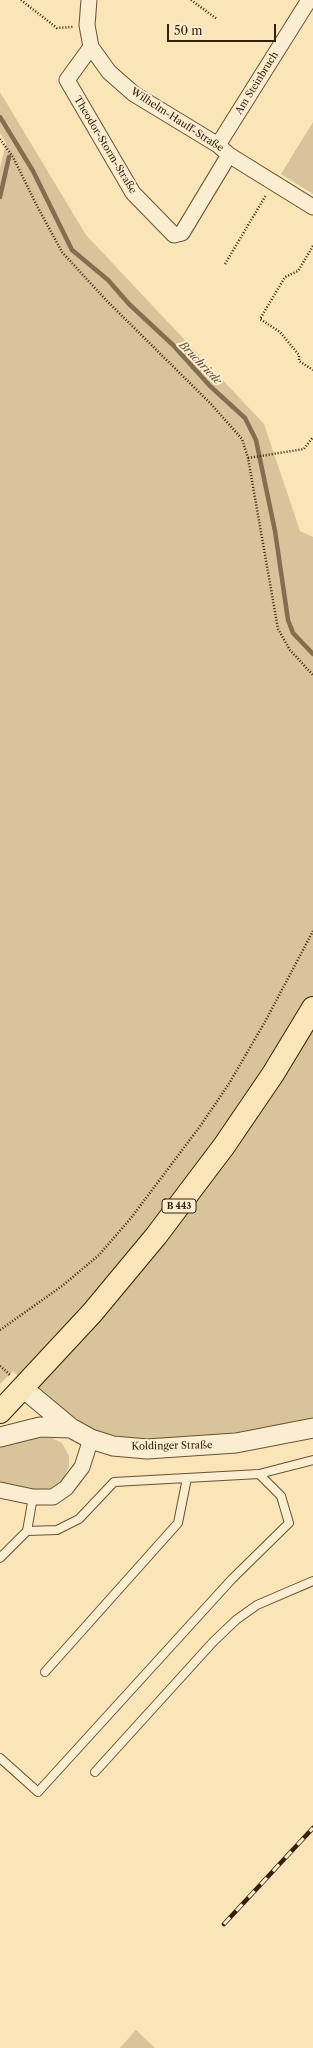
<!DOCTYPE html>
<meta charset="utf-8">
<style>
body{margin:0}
#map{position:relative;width:313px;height:2048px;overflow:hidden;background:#f9e5b7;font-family:"Libre Caslon Text",serif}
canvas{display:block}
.scale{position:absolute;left:167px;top:24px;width:109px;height:18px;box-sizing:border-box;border:2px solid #37200a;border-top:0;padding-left:5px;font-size:12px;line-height:14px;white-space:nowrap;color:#37200a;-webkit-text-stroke:3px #fbeed0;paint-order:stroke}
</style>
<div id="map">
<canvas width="313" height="2048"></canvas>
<div class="scale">50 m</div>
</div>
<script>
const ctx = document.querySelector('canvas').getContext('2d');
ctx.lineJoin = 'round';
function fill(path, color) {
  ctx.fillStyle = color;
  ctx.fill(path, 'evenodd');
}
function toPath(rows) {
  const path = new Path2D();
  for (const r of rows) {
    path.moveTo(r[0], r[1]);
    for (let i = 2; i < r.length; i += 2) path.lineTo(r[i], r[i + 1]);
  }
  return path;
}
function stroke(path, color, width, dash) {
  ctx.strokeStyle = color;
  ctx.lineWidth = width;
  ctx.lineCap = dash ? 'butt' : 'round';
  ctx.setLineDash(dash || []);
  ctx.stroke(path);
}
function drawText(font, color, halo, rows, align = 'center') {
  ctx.font = font + ' "Libre Caslon Text",serif';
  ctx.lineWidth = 4;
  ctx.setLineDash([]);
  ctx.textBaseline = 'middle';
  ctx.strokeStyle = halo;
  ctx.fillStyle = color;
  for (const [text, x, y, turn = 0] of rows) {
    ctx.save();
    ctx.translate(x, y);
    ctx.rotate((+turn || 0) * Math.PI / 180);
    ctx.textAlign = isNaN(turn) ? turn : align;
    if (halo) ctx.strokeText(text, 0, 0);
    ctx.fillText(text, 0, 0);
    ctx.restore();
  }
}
const green = toPath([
 [0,92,86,235,264,424,300,531,313,537,313,1422,234,1438,147,1443,92,1433,38,1395,13,1371,0,1384,0,168,6,143,0,133],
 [313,122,313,194,281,174],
 [35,1435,50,1437,62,1443,69,1456,69,1467,64,1477,55,1487,44,1490,31,1490,0,1483,0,1446],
 [136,2030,155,2048,120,2048]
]);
const stream = toPath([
 [0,117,33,171,72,250,108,280,129,304,173,345,210,386,245,418,256,440,275,531,288,620,293,633,313,654],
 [0,197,9,157]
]);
const path = toPath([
 [21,0,57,28,73,27],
 [191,0,217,19],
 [0,139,13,157,37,206,62,252,105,299,211,404,242,439,248,458,278,629,290,650,313,675],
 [313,246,298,271,285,277,260,319,280,332,299,355,299,361,313,370],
 [225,264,266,195],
 [248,458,304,449,313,437],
 [0,1330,62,1286,99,1255,131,1218,201,1125,230,1082,266,1020,313,931],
 [0,1366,10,1375]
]);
const service = toPath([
 [259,1474,313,1460],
 [0,1558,27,1531,33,1497],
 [45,1672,178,1523,187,1478],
 [0,1758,38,1792,232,1579,289,1523,281,1496,259,1474,114,1482,79,1519,57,1530,27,1531],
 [95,1772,213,1642,236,1620,257,1605,313,1581]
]);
const minor = toPath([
 [89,0,87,25,91,47,109,72,134,94,218,145,229,155,313,207],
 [91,47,67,80,133,193,174,235,182,233,229,155],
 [218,145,309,0],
 [0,1490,33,1497,53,1497,66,1488,82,1467,91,1439]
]);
const tertiary = toPath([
 [23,1388,71,1428,91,1439,113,1446,147,1449,236,1443,313,1428],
 [0,1437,40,1427,71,1428]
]);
const primary = toPath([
 [0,1412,92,1313,156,1236,224,1146,273,1074,313,1008]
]);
const rail = toPath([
 [224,1924,313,1828]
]);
const shields = [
 [179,1206,34]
];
const shieldNames = [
 ["B 443",179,1206]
];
const streetNames = [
 ["Am Steinbruch",257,83,-58],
 ["Wilhelm-Hauff-Straße",177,120,33],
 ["Theodor-Storm-Straße",105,145,59],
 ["Koldinger Straße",172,1446,-1]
];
const waterNames = [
 ["Bruchriede",200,363,46]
];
fill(green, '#d8c49a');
stroke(stream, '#846e4e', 4.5);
stroke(service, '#685135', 10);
stroke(minor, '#685135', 17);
stroke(tertiary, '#685135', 21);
stroke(primary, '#37200a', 24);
stroke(path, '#37200a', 2.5, [1, 2]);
stroke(service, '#fbeed0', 8);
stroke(minor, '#fbeed0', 15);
stroke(tertiary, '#fbeed0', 19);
stroke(primary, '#f9e5b7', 22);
stroke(rail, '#37200a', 4.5);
stroke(rail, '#fbeed0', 3, [9]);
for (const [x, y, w] of shields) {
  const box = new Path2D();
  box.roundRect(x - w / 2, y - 7, w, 14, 3);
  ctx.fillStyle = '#fbeed0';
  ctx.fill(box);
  stroke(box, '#37200a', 1);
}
drawText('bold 9px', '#37200a', null, shieldNames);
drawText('10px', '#37200a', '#fbeed0', streetNames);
drawText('italic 11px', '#644e32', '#fbeed0', waterNames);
</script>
